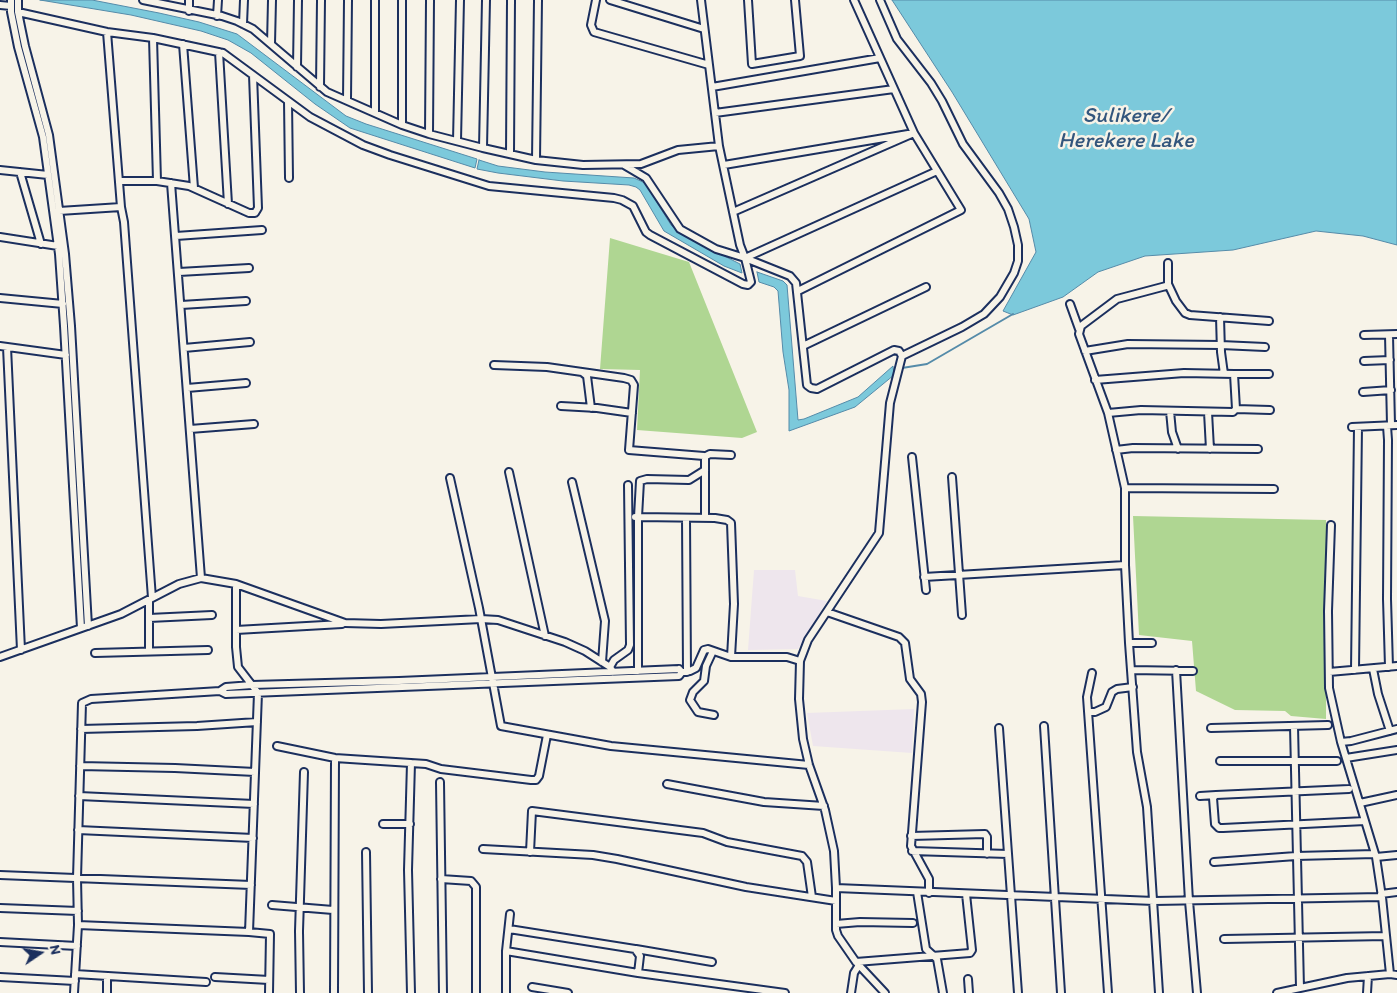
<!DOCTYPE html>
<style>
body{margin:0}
#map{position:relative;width:1397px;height:993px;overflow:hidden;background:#f7f3e8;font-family:Itim,sans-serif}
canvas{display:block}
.north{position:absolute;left:15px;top:928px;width:50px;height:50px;-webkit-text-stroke:4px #f7f3e8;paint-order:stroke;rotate:78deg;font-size:14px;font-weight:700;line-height:20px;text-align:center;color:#1b2f5e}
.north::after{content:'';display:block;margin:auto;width:18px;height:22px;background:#1b2f5e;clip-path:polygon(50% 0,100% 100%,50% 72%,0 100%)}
</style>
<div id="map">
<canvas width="1397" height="993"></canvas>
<div class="north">N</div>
</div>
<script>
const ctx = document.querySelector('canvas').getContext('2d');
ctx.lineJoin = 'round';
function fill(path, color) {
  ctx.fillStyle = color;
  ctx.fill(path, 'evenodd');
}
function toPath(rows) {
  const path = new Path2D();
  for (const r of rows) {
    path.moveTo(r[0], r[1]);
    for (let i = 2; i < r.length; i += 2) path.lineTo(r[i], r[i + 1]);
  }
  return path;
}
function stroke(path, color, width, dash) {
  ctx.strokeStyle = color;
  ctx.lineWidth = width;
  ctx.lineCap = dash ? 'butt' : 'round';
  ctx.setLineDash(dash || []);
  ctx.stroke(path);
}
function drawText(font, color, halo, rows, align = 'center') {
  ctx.font = font + ' Itim,sans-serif';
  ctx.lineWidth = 5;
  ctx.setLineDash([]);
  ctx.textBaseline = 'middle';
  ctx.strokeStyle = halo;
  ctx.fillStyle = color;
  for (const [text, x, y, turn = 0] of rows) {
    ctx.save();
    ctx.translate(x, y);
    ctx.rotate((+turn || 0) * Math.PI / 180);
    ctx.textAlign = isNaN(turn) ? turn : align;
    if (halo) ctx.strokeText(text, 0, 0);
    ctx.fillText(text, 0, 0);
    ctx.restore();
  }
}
const built = toPath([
 [754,570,795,570,798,596,827,601,798,649,748,650],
 [914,709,912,753,813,746,807,713]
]);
const green = toPath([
 [610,238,689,262,757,432,742,438,637,430,640,370,600,369],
 [1133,516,1326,520,1326,719,1291,716,1285,711,1235,710,1196,691,1192,641,1139,635]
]);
const water = toPath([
 [40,0,92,0,159,13,199,22,237,34,346,116,366,124,477,159,475,168,350,128,315,104,251,53,228,40,201,31,131,15,40,0],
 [892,0,1397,0,1397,245,1363,236,1316,231,1233,250,1145,256,1098,272,1063,297,1013,315,1003,311,1036,252,1029,219,952,92,892,0],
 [479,160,498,166,545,172,634,178,645,183,671,225,679,233,740,264,742,273,724,266,664,231,640,190,636,187,629,185,563,181,498,173,477,169,479,160],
 [757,272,783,281,787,285,798,420,804,419,858,397,893,366,894,375,855,407,789,431,789,390,783,352,778,291,774,287,759,282,757,272]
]);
const stream = toPath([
 [902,368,927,364,1013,314]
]);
const minor = toPath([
 [11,0,11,12,18,47,43,137,59,254,64,326,81,628],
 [18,0,18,12,25,46,49,135,65,254,71,326,88,626],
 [143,0,222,16,237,21,253,29,327,92,402,125,429,134,483,148,536,160,583,165,641,164,678,150,719,146],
 [189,0,189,11],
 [596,0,591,25,594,32,709,65],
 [610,0,704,29],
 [701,0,719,146,740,245,745,258,790,276,796,283,807,385,811,388,817,389,894,350,899,351,902,356],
 [748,0,752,64,800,56,795,0],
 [880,0,897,39,931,83,942,101,963,144,999,193,1008,209,1014,227,1018,245,1018,261,1014,273,1000,297,984,314,962,327,902,356,890,403,879,533,808,640,800,661,799,699,803,739,809,765,825,810,834,851,836,888,836,930,838,936,856,962,885,993],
 [0,5,11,6],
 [18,12,107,32,153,38,223,53,310,117,363,145,390,155,489,186,614,198,622,200,633,206,646,232,650,235,743,284,748,285,751,282,745,258],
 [217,16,218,0],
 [243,24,244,0],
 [107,32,121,207,124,222,152,598],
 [153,38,157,181],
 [183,44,194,188],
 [271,44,272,0],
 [219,52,228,204],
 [297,67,298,0],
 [320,87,321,0],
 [712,87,880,58],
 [347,100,348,0],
 [288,101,289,178],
 [375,112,375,0],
 [715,113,894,89],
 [402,125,402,0],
 [429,134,430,0],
 [457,141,460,0],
 [483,148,486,0],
 [510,154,511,0],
 [536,160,538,0],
 [624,165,646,178,680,229,716,249,745,258,937,171],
 [724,165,914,133,854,0],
 [0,170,48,175],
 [20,172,41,244],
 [119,181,157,181,189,186,249,213,255,213,258,208,253,75],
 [171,183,201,578],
 [59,211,121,207],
 [733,212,914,133,961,210,798,291],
 [176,236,262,230],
 [0,237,58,246],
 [179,272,249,268],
 [1168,284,1176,301,1185,313,1190,315,1269,321],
 [0,298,63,304],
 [1070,304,1079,329],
 [181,305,246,301],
 [1220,317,1221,352,1224,374],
 [1364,335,1397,334],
 [1389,335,1391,425],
 [0,346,66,355],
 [803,346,926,287],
 [7,347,21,650],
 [184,348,250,342],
 [1085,351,1128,344,1221,345,1265,347],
 [1364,361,1390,360],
 [494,365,547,367,582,372,587,376,591,408],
 [582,372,624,378,631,380,634,385,629,450,704,456,705,459,705,518],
 [1234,374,1269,374],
 [1095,380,1184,373,1234,374,1236,409,1233,412,1141,410,1108,413],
 [187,388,246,383],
 [1363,392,1391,390],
 [561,406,597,408,632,413],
 [1236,409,1270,410],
 [1170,411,1172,432,1178,449],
 [1208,412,1210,449],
 [1387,426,1388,440,1387,599,1389,667],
 [1352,427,1397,425],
 [190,429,254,424],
 [1116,450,1133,448,1258,449],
 [704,457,710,454,731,455],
 [912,457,926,590],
 [509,472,545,636],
 [952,477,962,615],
 [450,478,479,608,501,726,611,746,809,765],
 [572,482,605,621,602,662],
 [1125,488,1274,489],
 [635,517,638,517,640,481,647,479,689,480,705,470],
 [686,518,687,672],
 [1331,525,1328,611,1329,688,1341,742,1376,857,1382,897],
 [924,577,1125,565],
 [236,584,236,647,238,667,258,693,249,932,270,934,269,993],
 [149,601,149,651],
 [827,612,899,637,905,643,910,679,921,694,922,702,911,846,929,879,929,893],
 [149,618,212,615],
 [236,630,342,624],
 [1129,643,1152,643],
 [713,651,706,666,704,681,693,692,690,700,698,712,714,715],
 [95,653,208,650],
 [0,657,121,614,179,584,201,578,236,584,345,623,381,624,481,619,498,620,565,642,585,651,610,667,613,672],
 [610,667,614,660,628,650,630,645,628,485],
 [679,669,682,672,679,676,226,694,220,691,226,687,252,685,399,681,679,669],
 [1373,669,1378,694,1390,731],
 [1131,670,1193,671],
 [1176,670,1189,901,1197,993],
 [1355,670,1358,427],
 [638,671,638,517,715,518,727,520,731,523,734,604,731,657],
 [684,672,690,671,696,668,704,650,708,649,731,657,787,657,800,661],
 [1329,672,1397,666],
 [1092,673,1087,697,1108,993],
 [1088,712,1095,712,1106,707,1112,692,1117,689,1133,687],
 [1044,726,1061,993],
 [1294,726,1300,988],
 [999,728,1018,993],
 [1211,728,1328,725],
 [81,729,197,726,257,722],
 [1341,742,1351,741,1397,729],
 [277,746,335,758,426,764,441,769,531,780,536,780,539,776,547,735],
 [1346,758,1397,750],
 [1220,761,1337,761],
 [80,766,175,768,255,772],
 [440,782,443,993],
 [667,784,764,802,824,806],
 [1349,789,1216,795,1213,798,1215,824,1219,828,1223,828,1365,821],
 [79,796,254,804],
 [1200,796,1216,795],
 [1360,803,1397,795],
 [383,824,410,824],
 [78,830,253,838],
 [911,836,985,834,987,837,987,854],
 [483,849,593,855,617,859,746,887,836,901],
 [912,851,1008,854],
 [366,852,368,993],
 [530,852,532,811,703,833,727,842,802,856,807,862,812,897],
 [1376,857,1397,855],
 [1214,862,1296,856,1375,854],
 [0,875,251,885],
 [441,879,471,881,476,887,476,993],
 [836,888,1154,901,1382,897,1390,974,1397,975],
 [917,892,926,949,937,959,943,993],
 [1381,894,1397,892],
 [272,905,333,910],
 [0,908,78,911],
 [836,924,860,922,913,923],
 [78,925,249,932],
 [509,929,635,949,640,956,638,973],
 [1224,939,1386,936],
 [0,942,77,946],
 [636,949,712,962],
 [506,951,510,914],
 [856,962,970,953,972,950,966,894],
 [75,974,206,982],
 [0,977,75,981],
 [215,977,269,980],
 [968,979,969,993],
 [532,987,568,993],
 [74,993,78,925,77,878,82,703,91,699,220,691],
 [107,993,107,976],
 [300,993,299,931,304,772],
 [334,993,335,758],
 [411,993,408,870,411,763],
 [506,993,506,951,638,973,785,993],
 [851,993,854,973,859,965],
 [1159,993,1147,807,1137,752,1129,643,1125,565,1125,488,1108,413,1079,334,1081,326,1117,299,1166,286,1168,284,1168,263],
 [1277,993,1347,978,1390,974],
 [1367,993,1368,976]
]);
const waterNames = [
 ["Sulikere/",1126,116],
 ["Herekere Lake",1126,141]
];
fill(built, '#eee6ed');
fill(green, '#afd692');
fill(water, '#7cc9db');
stroke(water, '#558ba9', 1);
stroke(stream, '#558ba9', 2);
stroke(minor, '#1b2f5e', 10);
stroke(minor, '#f7f3e8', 6);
drawText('italic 22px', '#33567d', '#f7f3e8', waterNames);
</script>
